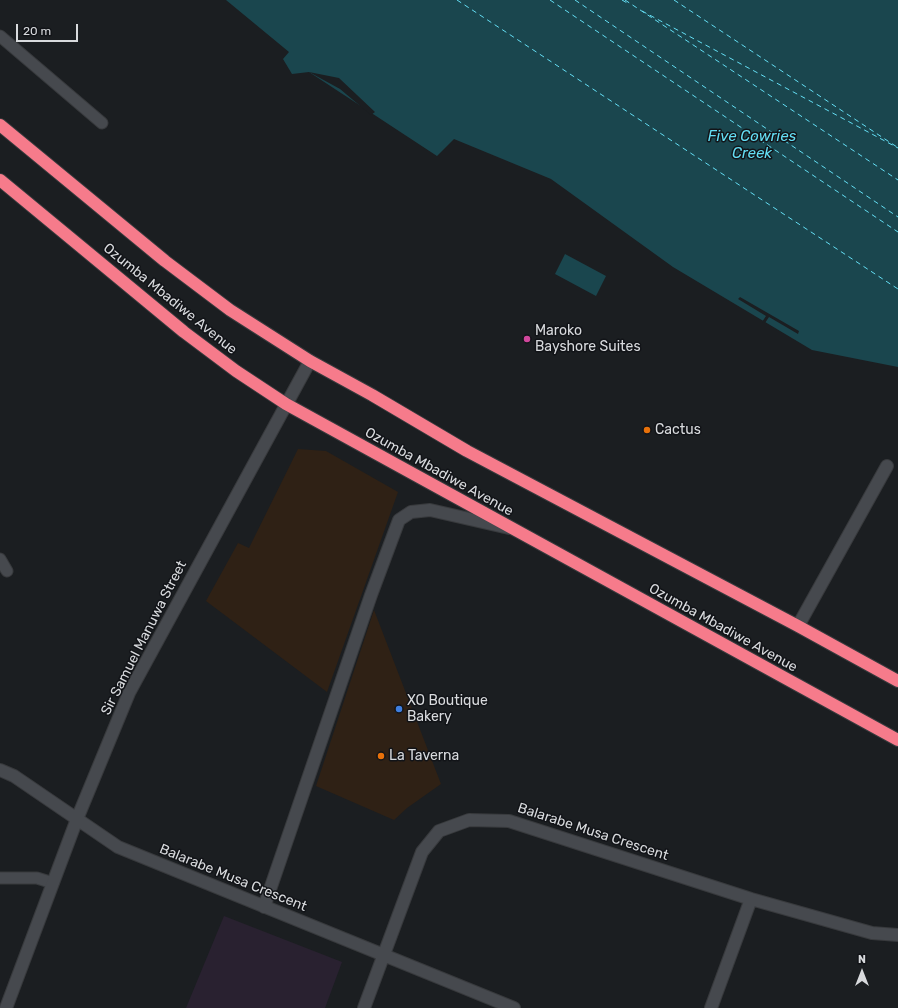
<!DOCTYPE html>
<style>
body{margin:0}
#map{position:relative;width:898px;height:1008px;overflow:hidden;background:#1b1e21;font-family:Rubik,sans-serif}
canvas{display:block}
.north{position:absolute;left:842px;top:952px;width:40px;height:40px;-webkit-text-stroke:3px #121418;paint-order:stroke;rotate:0deg;font-size:11px;font-weight:700;line-height:16px;text-align:center;color:#d8dadd}
.north::after{content:'';display:block;margin:auto;width:14px;height:18px;background:#d8dadd;clip-path:polygon(50% 0,100% 100%,50% 72%,0 100%)}
.scale{position:absolute;left:16px;top:24px;width:62px;height:18px;box-sizing:border-box;border:2px solid #d8dadd;border-top:0;padding-left:5px;font-size:12px;line-height:14px;white-space:nowrap;color:#d8dadd;-webkit-text-stroke:3px #121418;paint-order:stroke}
</style>
<div id="map">
<canvas width="898" height="1008"></canvas>
<div class="north">N</div>
<div class="scale">20 m</div>
</div>
<script>
const ctx = document.querySelector('canvas').getContext('2d');
ctx.lineJoin = 'round';
function fill(path, color) {
  ctx.fillStyle = color;
  ctx.fill(path, 'evenodd');
}
function toPath(rows) {
  const path = new Path2D();
  for (const r of rows) {
    path.moveTo(r[0], r[1]);
    for (let i = 2; i < r.length; i += 2) path.lineTo(r[i], r[i + 1]);
  }
  return path;
}
function stroke(path, color, width, dash) {
  ctx.strokeStyle = color;
  ctx.lineWidth = width;
  ctx.lineCap = dash ? 'butt' : 'round';
  ctx.setLineDash(dash || []);
  ctx.stroke(path);
}
function drawText(font, color, halo, rows, align = 'center') {
  ctx.font = font + ' Rubik,sans-serif';
  ctx.lineWidth = 3;
  ctx.setLineDash([]);
  ctx.textBaseline = 'middle';
  ctx.strokeStyle = halo;
  ctx.fillStyle = color;
  for (const [text, x, y, turn = 0] of rows) {
    ctx.save();
    ctx.translate(x, y);
    ctx.rotate((+turn || 0) * Math.PI / 180);
    ctx.textAlign = isNaN(turn) ? turn : align;
    if (halo) ctx.strokeText(text, 0, 0);
    ctx.fillText(text, 0, 0);
    ctx.restore();
  }
}
const commercial = toPath([
 [298,449,326,451,398,492,327,692,206,601,238,543,249,548],
 [374,610,441,784,407,808,394,820,316,786]
]);
const industrial = toPath([
 [224,916,342,962,325,1008,186,1008]
]);
const water = toPath([
 [226,0,898,0,898,367,812,350,673,267,551,179,454,139,437,156,309,72,292,74,283,59,289,52],
 [565,254,606,276,596,296,555,274]
]);
const pier = toPath([
 [309,72,339,78,375,112,371,115,340,89],
 [740,297,799,331,798,334,769,317,765,323,762,322,766,316,738,299]
]);
const ferry = toPath([
 [457,0,898,289],
 [550,0,898,232],
 [575,0,898,217],
 [622,0,629,4],
 [625,0,898,180],
 [674,0,897,147],
 [642,11,898,148]
]);
const lane = toPath([
 [0,36,102,123],
 [0,559,7,571],
 [0,878,37,878,53,883]
]);
const street = toPath([
 [798,626,887,466],
 [0,770,14,776,118,847,514,1008],
 [264,907,371,595,399,520,411,512,430,510,509,528],
 [6,1008,77,819,129,693,310,361],
 [364,1008,422,852,439,831,469,820,509,821,751,899,872,933,898,935],
 [711,1008,751,899]
]);
const highway = toPath([
 [0,125,165,261,230,310,310,361,372,395,467,451,798,626,898,681],
 [0,180,184,332,236,371,286,404,898,740]
]);
const markers = [
 [527,339,4,"#d1479c"],
 [647,430,4,"#e8710a"],
 [399,709,4,"#3f7fe0"],
 [381,756,4,"#e8710a"]
];
const streetNames = [
 ["Ozumba Mbadiwe Avenue",170,299,39],
 ["Ozumba Mbadiwe Avenue",439,472,29],
 ["Ozumba Mbadiwe Avenue",723,628,29],
 ["Sir Samuel Manuwa Street",144,638,-63],
 ["Balarabe Musa Crescent",593,832,18],
 ["Balarabe Musa Crescent",233,878,22]
];
const poiNames = [
 ["Maroko",535,331],
 ["Bayshore Suites",535,347],
 ["Cactus",655,430],
 ["XO Boutique",407,701],
 ["Bakery",407,717],
 ["La Taverna",389,756]
];
const waterNames = [
 ["Five Cowries",752,137],
 ["Creek",752,154]
];
fill(commercial, '#2f2115');
fill(industrial, '#292130');
fill(water, '#1a464e');
fill(pier, '#1b1e21');
stroke(ferry, '#64def4', 1, [5, 4]);
stroke(lane, '#383a3d', 13);
stroke(street, '#383a3d', 14);
stroke(highway, '#383a3d', 14);
stroke(lane, '#46494e', 11);
stroke(street, '#46494e', 12);
stroke(highway, '#f67b8b', 12);
for (const [x, y, r, color] of markers) {
  const dot = new Path2D();
  dot.arc(x, y, r, 0, 2 * Math.PI);
  ctx.fillStyle = color;
  ctx.fill(dot);
  stroke(dot, '#121418', 1.5);
}
drawText('14px', '#d8dadd', '#121418', streetNames);
drawText('14px', '#d8dadd', '#121418', poiNames, 'left');
drawText('italic 15px', '#64def4', '#121418', waterNames);
</script>
